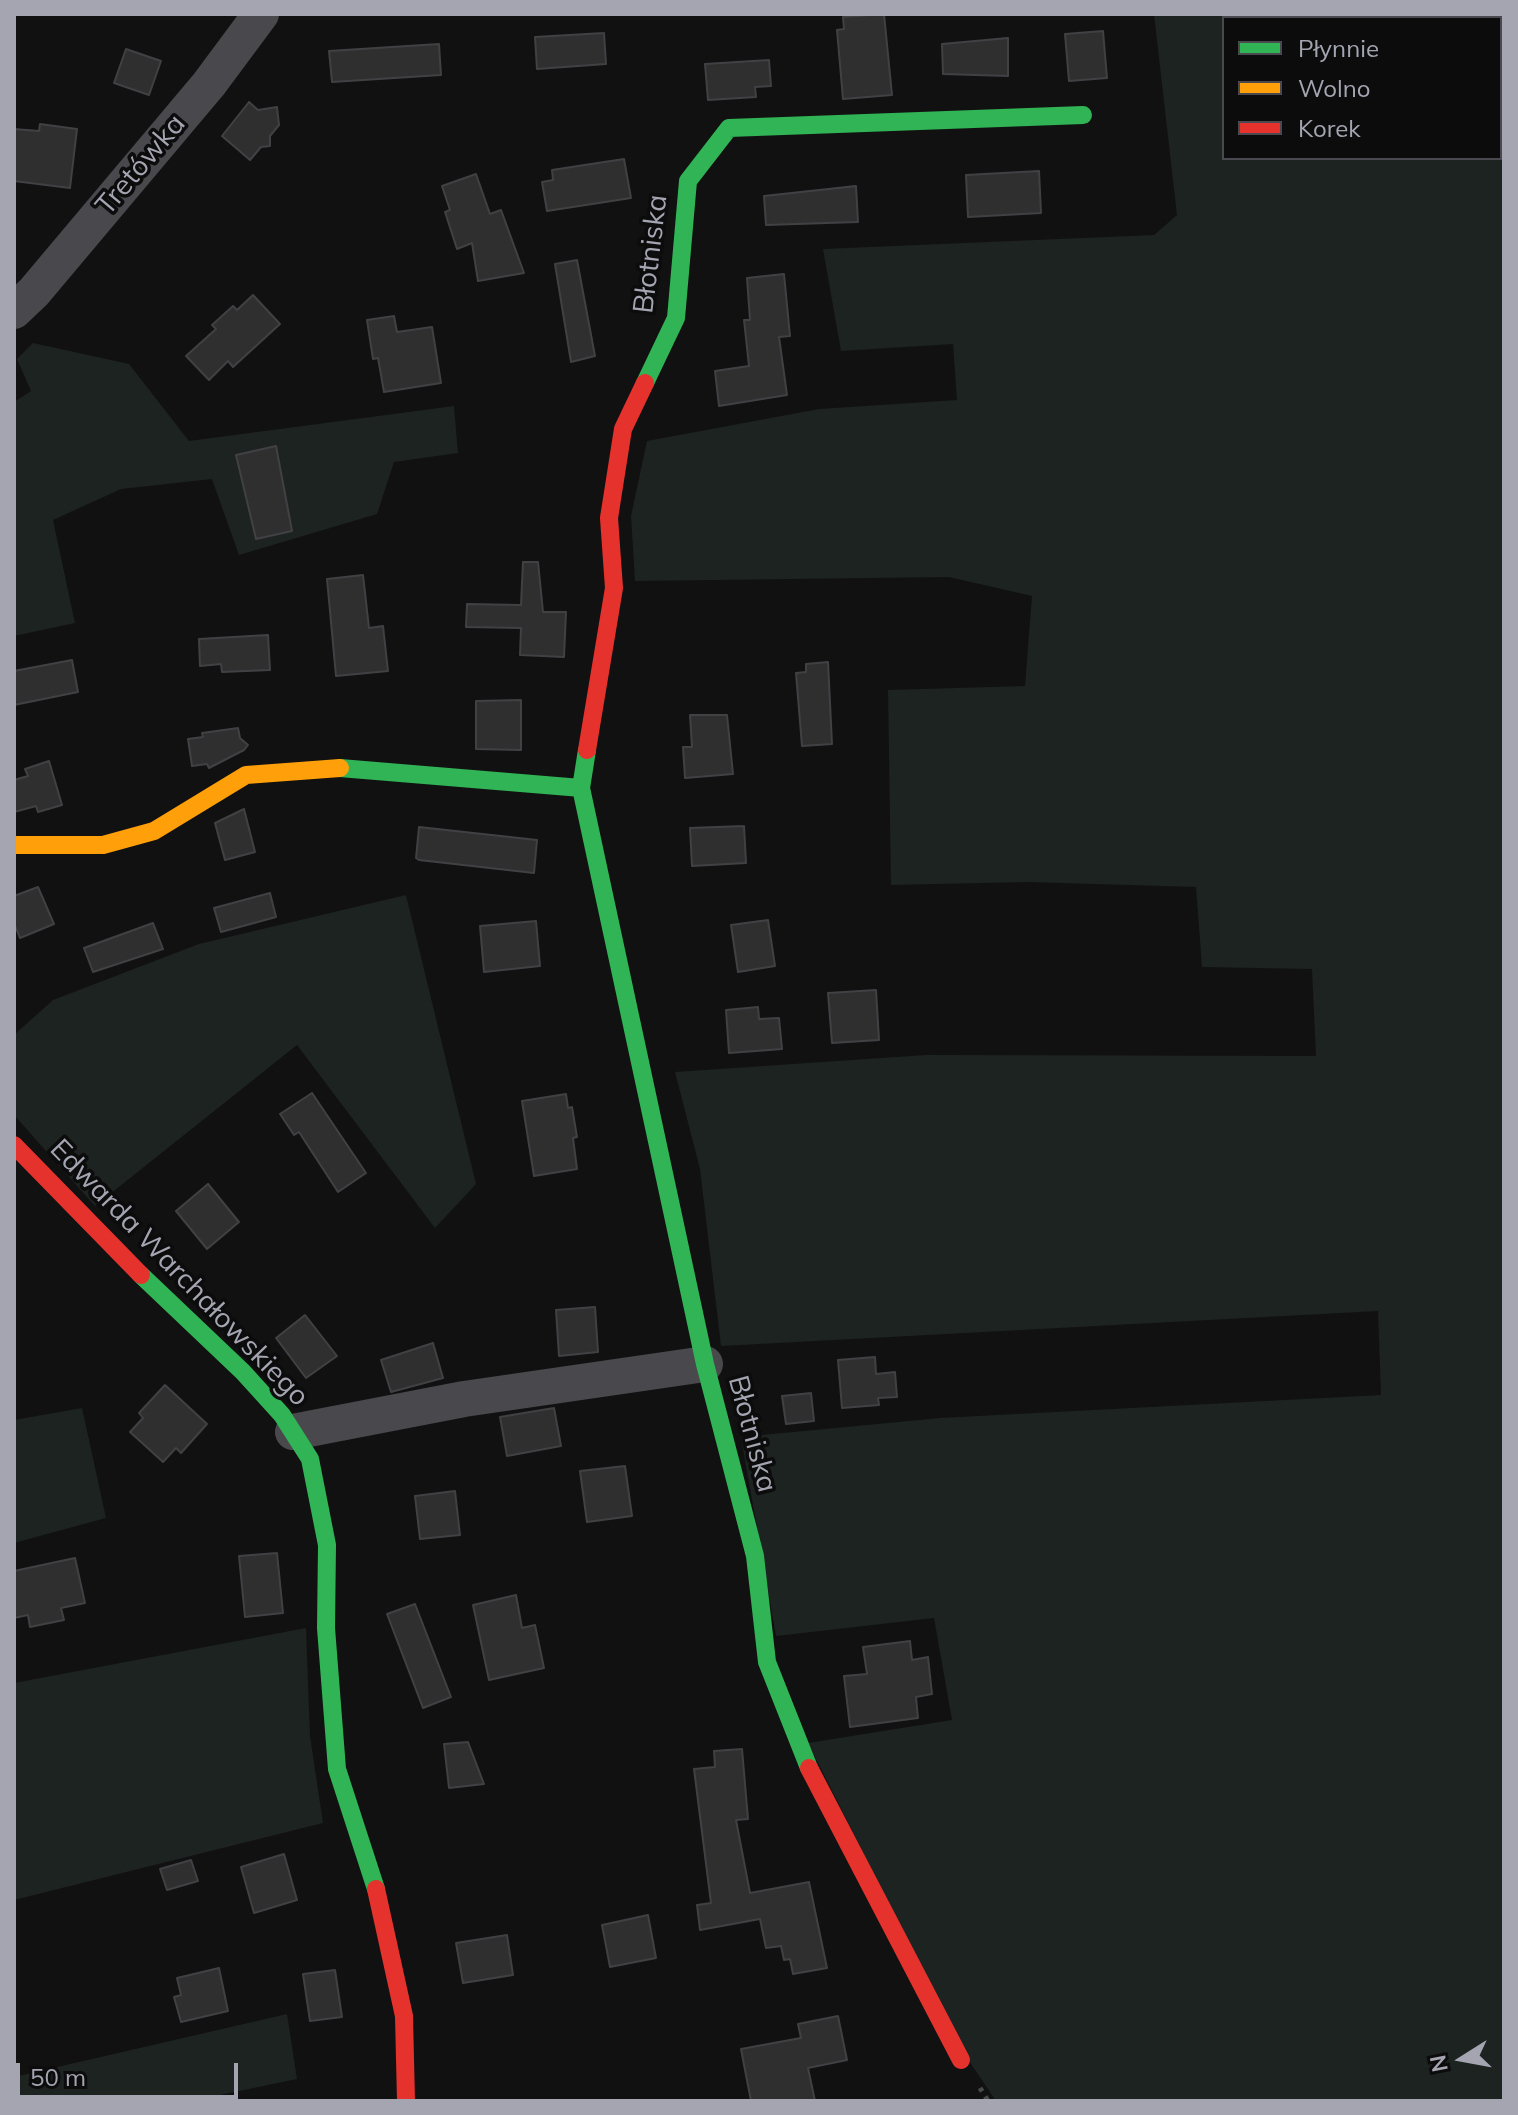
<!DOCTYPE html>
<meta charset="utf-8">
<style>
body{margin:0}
#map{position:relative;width:1518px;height:2115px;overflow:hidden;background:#111112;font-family:Mulish,sans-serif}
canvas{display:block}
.frame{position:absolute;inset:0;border:16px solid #a4a5b1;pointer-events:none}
.legend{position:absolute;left:1222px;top:16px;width:280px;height:144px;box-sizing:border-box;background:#0c0c0d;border:2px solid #49494f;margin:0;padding:10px 14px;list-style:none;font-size:24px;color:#a4a5b1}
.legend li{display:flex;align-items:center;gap:16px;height:40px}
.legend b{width:40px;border:2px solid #49494f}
.north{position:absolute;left:1422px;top:2019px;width:80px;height:80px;-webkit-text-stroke:6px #0c0c0d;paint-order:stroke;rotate:259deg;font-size:22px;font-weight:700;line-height:32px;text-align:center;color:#a4a5b1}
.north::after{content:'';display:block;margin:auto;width:28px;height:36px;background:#a4a5b1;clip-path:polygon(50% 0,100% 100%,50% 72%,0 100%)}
.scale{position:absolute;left:16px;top:2063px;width:222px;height:36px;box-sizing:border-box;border:4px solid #a4a5b1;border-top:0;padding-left:10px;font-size:24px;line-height:28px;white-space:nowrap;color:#a4a5b1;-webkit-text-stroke:6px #0c0c0d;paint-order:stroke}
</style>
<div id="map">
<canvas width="1518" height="2115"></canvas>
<div class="frame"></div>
<ul class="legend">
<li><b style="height:10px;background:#30b455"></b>Płynnie</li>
<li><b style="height:10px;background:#ff9f0a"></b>Wolno</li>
<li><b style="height:10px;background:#e5322d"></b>Korek</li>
</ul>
<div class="north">N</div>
<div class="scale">50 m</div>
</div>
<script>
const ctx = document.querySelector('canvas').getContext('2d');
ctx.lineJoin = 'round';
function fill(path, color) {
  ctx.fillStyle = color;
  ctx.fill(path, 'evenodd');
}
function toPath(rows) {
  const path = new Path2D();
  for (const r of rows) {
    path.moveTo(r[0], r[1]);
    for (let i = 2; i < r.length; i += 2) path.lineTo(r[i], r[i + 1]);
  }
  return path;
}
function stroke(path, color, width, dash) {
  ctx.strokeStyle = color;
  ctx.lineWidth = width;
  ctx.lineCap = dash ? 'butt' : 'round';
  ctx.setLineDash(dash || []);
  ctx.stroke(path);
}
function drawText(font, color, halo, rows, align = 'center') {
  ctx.font = font + ' Mulish,sans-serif';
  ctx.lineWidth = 7;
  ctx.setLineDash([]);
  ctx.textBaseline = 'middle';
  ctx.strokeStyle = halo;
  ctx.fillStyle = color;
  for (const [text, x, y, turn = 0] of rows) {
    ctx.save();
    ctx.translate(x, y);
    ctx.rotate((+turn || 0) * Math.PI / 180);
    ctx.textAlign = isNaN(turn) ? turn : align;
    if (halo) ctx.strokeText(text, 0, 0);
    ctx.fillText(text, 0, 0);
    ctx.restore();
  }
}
const green = toPath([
 [1154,14,1504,14,1504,2101,996,2101,965,2055,808,1743,952,1720,934,1618,776,1636,741,1437,940,1418,1381,1395,1378,1311,721,1346,700,1169,675,1072,926,1055,1316,1056,1312,969,1202,967,1196,887,1028,882,891,885,888,690,1025,686,1032,596,949,577,635,581,631,516,647,441,819,409,957,400,953,344,841,351,823,249,1154,235,1177,215],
 [1224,18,1500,18,1500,158,1224,158],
 [33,343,129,364,189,441,454,406,458,453,394,462,377,514,239,555,212,479,121,489,53,520,75,623,14,636,14,402,31,391,17,359],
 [406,895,476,1184,435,1228,297,1045,95,1206,14,1115,14,1035,53,1000,199,944],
 [82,1408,106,1518,14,1543,14,1420],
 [306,1628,310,1736,323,1823,14,1900,14,1683],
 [287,2014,297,2079,191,2101,14,2101,14,2077]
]);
const building = toPath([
 [884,14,892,95,843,99,837,30,844,29,843,17,884,14],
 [1103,31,1107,78,1069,81,1065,34,1103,31],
 [604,33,606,64,537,69,535,37,604,33],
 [1008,38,1008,76,943,74,942,44,1008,38],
 [439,44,441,75,332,82,329,51,439,44],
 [126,49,161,61,149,95,114,83,126,49],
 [769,60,771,86,755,87,756,97,708,100,705,64,769,60],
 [249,102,258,110,277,107,279,125,270,136,270,146,261,147,250,160,222,136,249,102],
 [40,124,77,129,70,188,14,181,14,129,39,131,40,124],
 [624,159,631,198,547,211,542,182,553,180,552,170,624,159],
 [1039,171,1041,213,968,217,966,175,1039,171],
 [476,174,490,214,501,210,524,273,478,281,472,243,457,249,445,212,450,210,442,186,476,174],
 [856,186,858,222,766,225,764,196,856,186],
 [577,260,595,356,571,362,555,264,577,260],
 [784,274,790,336,779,337,787,395,719,406,715,371,749,366,744,320,750,320,747,278,784,274],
 [253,295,280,324,233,367,228,361,209,380,186,356,216,329,212,325,233,306,237,310,253,295],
 [394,316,397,332,432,327,441,383,384,392,378,358,373,359,367,320,394,316],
 [276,446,292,531,256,539,236,455,276,446],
 [523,562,538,562,543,612,566,612,564,657,520,655,521,628,466,627,467,604,521,605,523,562],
 [363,575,369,628,383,626,388,671,336,676,327,579,363,575],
 [268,635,270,670,222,672,221,664,200,666,199,639,268,635],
 [72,660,78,692,14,705,14,671,72,660],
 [828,662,832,744,802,746,796,673,806,672,806,664,828,662],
 [521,700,521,750,476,749,476,701,521,700],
 [690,715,727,715,733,774,685,778,683,747,692,747,690,715],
 [238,728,240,738,248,745,244,750,209,768,207,764,192,766,188,739,203,737,202,733,238,728],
 [49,761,62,805,38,812,36,806,14,812,14,780,28,776,25,769,49,761],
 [244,809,255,852,225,860,215,823,244,809],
 [744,826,746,863,692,866,690,828,744,826],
 [419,827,537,840,534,873,419,860,416,858,419,827],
 [38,887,54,924,20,938,14,923,14,896,38,887],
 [270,893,276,917,221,932,214,908,270,893],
 [768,920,775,966,738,972,731,925,768,920],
 [536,921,540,966,484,972,480,926,536,921],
 [153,923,163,949,93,972,84,948,153,923],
 [876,990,879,1040,832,1043,828,993,876,990],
 [758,1007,759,1019,779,1018,782,1049,729,1053,726,1010,758,1007],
 [312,1093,366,1173,338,1192,299,1132,294,1135,280,1114,312,1093],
 [566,1094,568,1108,572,1107,577,1137,573,1138,577,1169,534,1176,522,1101,566,1094],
 [208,1184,239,1222,207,1249,176,1211,208,1184],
 [595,1307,598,1352,559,1356,556,1310,595,1307],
 [305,1315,337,1356,306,1378,276,1338,305,1315],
 [433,1343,443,1378,391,1392,381,1360,433,1343],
 [875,1357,876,1374,895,1372,897,1397,878,1398,879,1405,842,1408,838,1360,875,1357],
 [165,1385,207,1424,181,1453,176,1448,163,1462,130,1432,143,1418,139,1413,165,1385],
 [811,1393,814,1421,786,1424,782,1396,811,1393],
 [554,1408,561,1446,507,1456,500,1417,554,1408],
 [625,1466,632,1516,587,1522,580,1471,625,1466],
 [455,1491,460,1535,420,1539,415,1496,455,1491],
 [277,1553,283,1613,245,1617,239,1556,277,1553],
 [75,1558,85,1603,61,1608,64,1620,30,1627,28,1615,14,1618,14,1571,75,1558],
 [516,1595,522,1628,535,1625,544,1668,489,1680,473,1605,516,1595],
 [415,1604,451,1697,423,1708,387,1614,415,1604],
 [910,1641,912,1660,928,1657,932,1694,916,1697,918,1718,850,1727,844,1676,867,1674,863,1647,910,1641],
 [468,1742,484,1784,449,1788,444,1744,468,1742],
 [742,1749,748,1819,736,1820,750,1893,809,1882,827,1968,793,1974,790,1959,784,1960,781,1946,766,1948,760,1919,700,1930,697,1905,711,1903,694,1769,715,1767,714,1751,742,1749],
 [284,1854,297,1900,254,1913,241,1867,284,1854],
 [191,1860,198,1881,167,1890,160,1869,191,1860],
 [648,1915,656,1958,610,1967,602,1925,648,1915],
 [507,1935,513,1975,463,1983,456,1943,507,1935],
 [219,1968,228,2011,181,2022,174,1997,181,1995,177,1978,219,1968],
 [335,1970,342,2017,310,2021,303,1974,335,1970],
 [838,2016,847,2060,808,2068,815,2101,751,2101,741,2049,801,2038,798,2024,838,2016]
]);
const path = toPath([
 [980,2088,988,2101]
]);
const street = toPath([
 [14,311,34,292,209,84,261,14],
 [293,1432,464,1399,705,1364]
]);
const fast = toPath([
 [645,383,676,318,688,181,729,128,1083,115],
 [587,750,581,788,705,1364,755,1556,767,1662,809,1768],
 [340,768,581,788],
 [141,1275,243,1372,282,1415,310,1459,327,1545,326,1628,337,1769,376,1889]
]);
const slow = toPath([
 [14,845,103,845,154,831,246,775,340,768]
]);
const jam = toPath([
 [587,750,614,588,609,518,623,429,645,383],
 [14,1145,141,1275],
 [809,1768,961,2060],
 [376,1889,404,2016,406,2101]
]);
const streetNames = [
 ["Tretówka",141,165,-50],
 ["Błotniska",651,254,-83],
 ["Edwarda Warchałowskiego",179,1273,46],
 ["Błotniska",752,1434,75]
];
fill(green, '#1d2320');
fill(building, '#2f2f30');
stroke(building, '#414144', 2);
stroke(path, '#4a4b4e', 5, [4, 6]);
stroke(street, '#49494d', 36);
stroke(fast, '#30b455', 18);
stroke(slow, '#ff9f0a', 18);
stroke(jam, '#e5322d', 18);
drawText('28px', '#a4a5b1', '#0c0c0d', streetNames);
</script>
